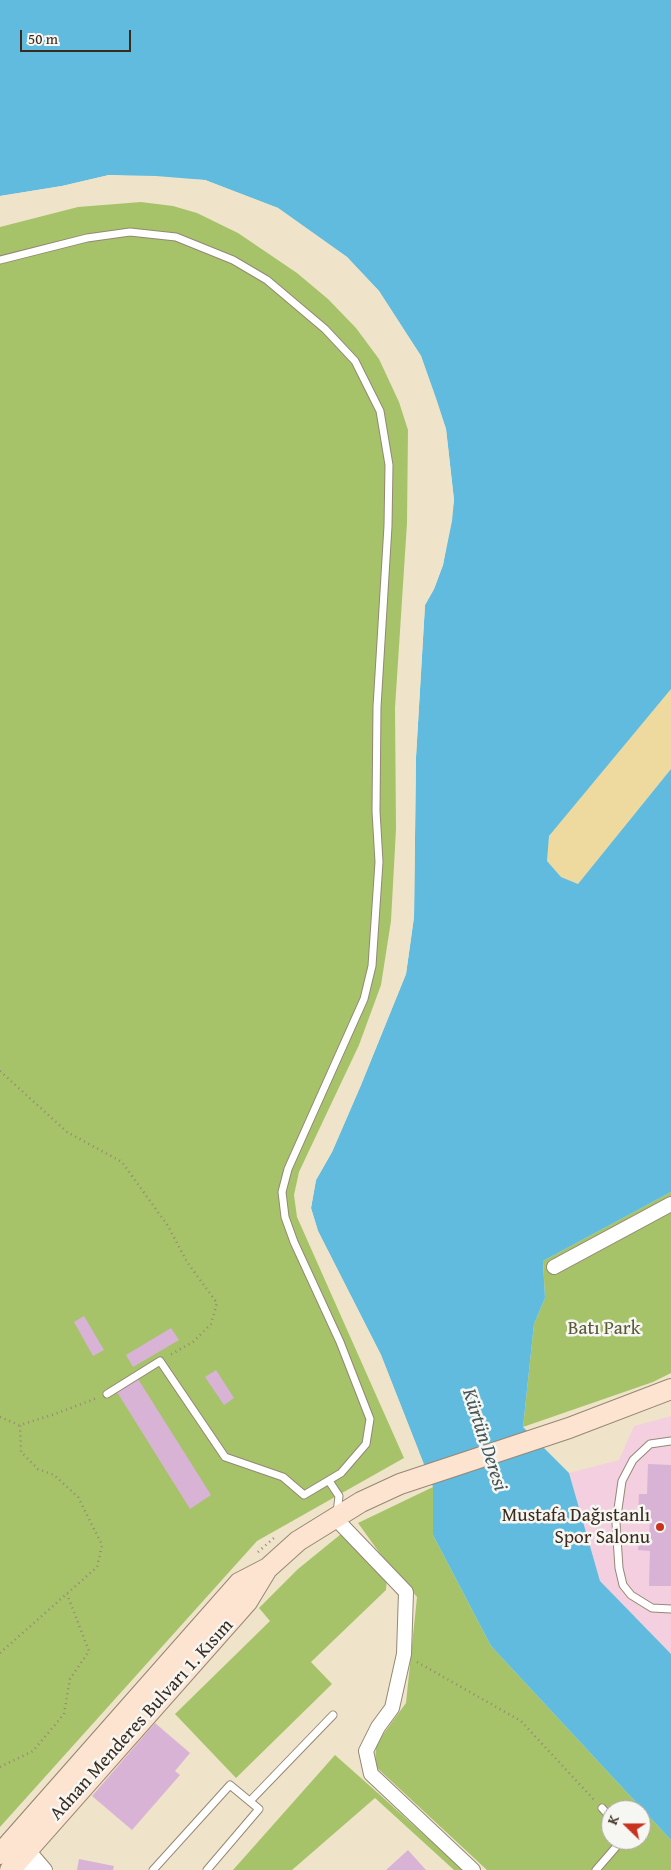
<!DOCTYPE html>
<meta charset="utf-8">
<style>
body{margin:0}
#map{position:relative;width:671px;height:1870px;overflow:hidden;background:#efe4c9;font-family:"Gentium Book Plus",serif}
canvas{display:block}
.north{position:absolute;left:601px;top:1800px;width:50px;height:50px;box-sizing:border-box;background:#f6f6f2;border:1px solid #aba49d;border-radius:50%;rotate:292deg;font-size:14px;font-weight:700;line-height:20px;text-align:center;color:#3b2a1e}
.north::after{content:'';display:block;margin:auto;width:18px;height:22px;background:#c8321e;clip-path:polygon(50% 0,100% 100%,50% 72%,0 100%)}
.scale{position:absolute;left:20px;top:30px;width:111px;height:22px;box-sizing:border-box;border:2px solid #3b2a1e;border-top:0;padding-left:6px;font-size:15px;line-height:18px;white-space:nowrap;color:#3b2a1e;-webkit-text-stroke:4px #f6f6f2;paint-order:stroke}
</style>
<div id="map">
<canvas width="671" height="1870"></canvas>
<div class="north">K</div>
<div class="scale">50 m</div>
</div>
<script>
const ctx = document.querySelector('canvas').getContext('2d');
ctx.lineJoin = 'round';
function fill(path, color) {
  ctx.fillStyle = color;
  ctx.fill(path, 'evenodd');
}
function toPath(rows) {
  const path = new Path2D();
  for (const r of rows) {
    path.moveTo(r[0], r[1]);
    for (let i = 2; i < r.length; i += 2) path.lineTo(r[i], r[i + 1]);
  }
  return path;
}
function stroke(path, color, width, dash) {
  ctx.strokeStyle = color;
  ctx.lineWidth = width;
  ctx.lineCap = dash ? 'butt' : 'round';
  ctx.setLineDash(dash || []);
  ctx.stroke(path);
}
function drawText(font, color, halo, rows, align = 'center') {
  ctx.font = font + ' "Gentium Book Plus",serif';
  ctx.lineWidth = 5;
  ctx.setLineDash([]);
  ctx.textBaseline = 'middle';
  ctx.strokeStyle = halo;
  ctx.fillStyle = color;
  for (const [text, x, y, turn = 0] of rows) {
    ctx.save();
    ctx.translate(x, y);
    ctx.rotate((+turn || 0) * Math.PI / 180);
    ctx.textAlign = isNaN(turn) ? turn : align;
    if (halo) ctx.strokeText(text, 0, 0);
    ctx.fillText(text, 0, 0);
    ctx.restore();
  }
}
const built = toPath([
 [671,1416,671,1654,600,1581,569,1473,619,1460,634,1426]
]);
const green = toPath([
 [141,202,173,206,197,213,238,233,297,273,328,299,356,328,379,359,399,402,408,430,407,523,395,708,396,829,391,921,381,985,359,1045,299,1172,294,1195,297,1217,404,1458,257,1541,0,1827,0,227,78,207],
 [671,1192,671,1373,653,1382,523,1427,534,1324,545,1298,543,1261],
 [433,1487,433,1535,491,1646,671,1840,671,1870,487,1870,375,1766,376,1744,406,1703,417,1597,381,1555,358,1523],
 [611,1810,641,1810,641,1840,611,1840],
 [341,1534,387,1578,386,1590,311,1662,332,1684,236,1778,175,1714,270,1621,259,1608,298,1569],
 [335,1755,379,1794,463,1870,454,1870,375,1798,292,1870,233,1870]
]);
const sand = toPath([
 [671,689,671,769,578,884,561,877,547,861,549,836]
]);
const water = toPath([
 [0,0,671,0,671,689,549,836,547,861,561,877,578,884,671,769,671,1192,543,1261,545,1298,534,1324,523,1427,569,1473,600,1581,671,1654,671,1840,491,1646,433,1535,433,1487,381,1355,318,1231,311,1208,316,1180,332,1152,361,1085,406,974,414,917,416,757,425,605,434,589,443,565,454,500,446,429,436,398,421,356,379,291,347,257,278,208,205,180,109,175,62,186,0,196]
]);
const pier = toPath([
 [109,175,156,176,205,180,278,208,347,257,379,291,421,356,446,429,454,500,452,521,443,565,434,589,425,605,416,757,414,917,406,974,361,1085,332,1152,316,1180,311,1208,318,1231,381,1355,419,1452,417,1453,379,1356,316,1232,308,1208,314,1180,330,1151,359,1084,404,973,411,917,413,757,423,605,432,588,441,564,450,521,452,500,444,430,419,357,377,293,346,259,277,210,204,183,156,178,109,177,63,188,0,199,0,196,62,186]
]);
const building = toPath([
 [84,1316,104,1350,93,1356,74,1322],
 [171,1328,179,1340,133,1367,126,1355],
 [216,1370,234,1398,224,1405,205,1377],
 [138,1379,211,1495,190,1509,117,1392],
 [648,1464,671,1465,671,1586,649,1586,650,1551,638,1550,639,1539,649,1539,650,1515,638,1514,639,1494,647,1494],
 [155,1723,190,1753,175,1771,180,1775,132,1830,92,1796],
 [408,1850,426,1870,386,1870],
 [79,1859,114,1866,113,1870,77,1870]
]);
const path = toPath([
 [0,1071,67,1132,122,1162,168,1226,187,1262,217,1303,211,1324,193,1342,170,1355],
 [0,1417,19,1425],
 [258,1552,275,1537],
 [0,1653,97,1567,102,1545,78,1497,54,1475,38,1469,21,1452,20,1425,55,1414,97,1398],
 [417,1662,521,1721,596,1802],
 [0,1767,33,1751,64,1714,70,1679,89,1651,67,1594]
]);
const service = toPath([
 [0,260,87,238,130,232,176,237,233,260,267,280,325,329,355,361,380,411,389,465,388,526,377,707,376,811,379,862,372,966,364,999,288,1169,282,1192,285,1217,294,1242,340,1342,370,1419,366,1444,341,1473,304,1495,283,1477,225,1457,160,1361,107,1394],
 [671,1441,650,1444,633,1460,622,1481,616,1523,619,1568,623,1585,631,1595,652,1608,671,1609],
 [329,1481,339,1496,337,1513],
 [250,1801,333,1715],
 [602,1808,611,1818],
 [153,1870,230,1785,259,1809,207,1870],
 [596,1870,616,1847,618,1840]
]);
const minor = toPath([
 [554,1267,671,1204],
 [336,1519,406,1592,404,1654,392,1708,378,1727,366,1751,371,1774,473,1870],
 [27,1849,45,1870],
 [20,1857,32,1870]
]);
const secondary = toPath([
 [0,1854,239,1583,268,1568,298,1541,361,1502,400,1484,569,1428,671,1389],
 [10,1870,247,1602,267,1569]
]);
const markers = [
 [660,1527,5,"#c8321e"]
];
const parkNames = [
 ["Batı Park",604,1329]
];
const poiNames = [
 ["Mustafa Dağıstanlı",650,1516],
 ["Spor Salonu",650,1538]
];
const streetNames = [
 ["Adnan Menderes Bulvarı 1. Kısım",142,1720,-48]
];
const waterNames = [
 ["Kürtün Deresi",484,1440,72]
];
fill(built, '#f3cfdf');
fill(green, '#a6c36a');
fill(sand, '#eeda9e');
fill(water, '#60bbde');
fill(pier, '#efe4c9');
fill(building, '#d8b3d6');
stroke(service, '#958774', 9);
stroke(minor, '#958774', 16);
stroke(secondary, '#958774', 22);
stroke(path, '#958774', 2.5, [1, 4]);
stroke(service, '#fff', 7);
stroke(minor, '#fff', 14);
stroke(secondary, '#fde4d1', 20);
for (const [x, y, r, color] of markers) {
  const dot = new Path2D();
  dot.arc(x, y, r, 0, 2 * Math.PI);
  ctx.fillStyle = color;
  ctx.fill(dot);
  stroke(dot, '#f6f6f2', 2);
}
drawText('19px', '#5b5835', '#f6f6f2', parkNames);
drawText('19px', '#3b2a1e', '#f6f6f2', poiNames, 'right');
drawText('19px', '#3b2a1e', '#f6f6f2', streetNames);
drawText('italic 20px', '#465658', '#f6f6f2', waterNames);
</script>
